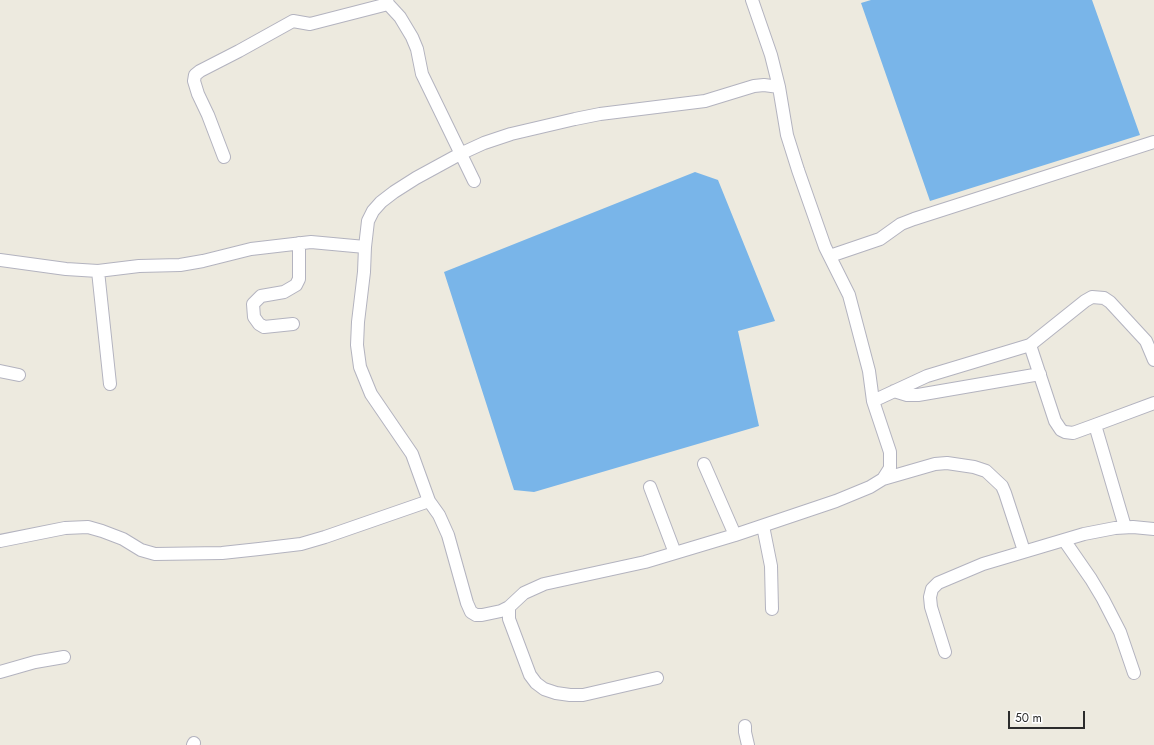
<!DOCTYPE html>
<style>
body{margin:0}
#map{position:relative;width:1154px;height:745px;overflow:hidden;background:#edeadf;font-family:Jost,sans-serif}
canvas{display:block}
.scale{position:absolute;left:1008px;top:711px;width:77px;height:18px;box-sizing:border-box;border:2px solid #2c2c2c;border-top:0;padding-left:5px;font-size:12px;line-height:14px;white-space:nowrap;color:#2c2c2c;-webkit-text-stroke:3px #fff;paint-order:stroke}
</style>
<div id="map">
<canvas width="1154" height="745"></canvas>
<div class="scale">50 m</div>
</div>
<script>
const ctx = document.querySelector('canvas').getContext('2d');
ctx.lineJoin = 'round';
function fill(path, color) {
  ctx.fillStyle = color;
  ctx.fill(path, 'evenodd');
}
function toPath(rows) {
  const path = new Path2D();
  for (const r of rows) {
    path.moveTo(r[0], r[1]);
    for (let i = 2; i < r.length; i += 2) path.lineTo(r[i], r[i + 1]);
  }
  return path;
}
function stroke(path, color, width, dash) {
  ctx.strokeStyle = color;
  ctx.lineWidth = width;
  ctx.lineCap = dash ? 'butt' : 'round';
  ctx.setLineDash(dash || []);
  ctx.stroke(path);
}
const water = toPath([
 [871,0,1092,0,1140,135,930,201,861,3],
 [695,172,718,180,775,321,738,331,759,426,534,492,514,490,444,272]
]);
const minor = toPath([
 [387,0,388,4,400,17,412,37,417,49,422,74,474,181],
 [224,157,208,115,198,94,194,81,195,75,200,71,239,51,293,21,310,24,388,4],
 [365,247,368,221,373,211,381,202,394,192,416,178,460,154,484,143,511,134,575,119,600,114,705,101,754,86,764,85,779,87],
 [830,256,880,239,901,224,914,219,1154,142],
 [0,260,66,269,98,271,139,266,180,265,203,261,251,249,311,242,365,247,364,272,358,322,357,345,360,367,371,394,412,454,429,501,439,515,448,535,467,603,471,612,476,615,482,615,501,611,509,607,524,593,544,584,645,562,735,535,836,501,870,487,883,479,890,468,890,452,873,401,869,371,849,295,825,247,798,170,787,135,779,87,771,55,752,0],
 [98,271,110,384],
 [293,324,264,327,259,324,254,317,253,304,261,296,284,292,296,285,299,279,299,243],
 [1030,345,1055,421,1061,430,1065,432,1073,433,1095,425,1154,403],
 [0,371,19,375],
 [894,391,907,395,918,395,1040,374],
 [873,401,927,376,1030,345,1085,301,1092,297,1104,298,1110,302,1146,341,1154,360],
 [1095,425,1125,527],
 [704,464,735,535],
 [883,479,935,464,947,463,974,467,986,471,1002,486,1005,493,1024,551],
 [650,487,675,553],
 [763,526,771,566,772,609],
 [1064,540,1091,579,1103,599,1120,632,1134,673],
 [0,541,65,528,88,527,102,531,123,539,141,550,155,554,222,553,259,549,301,544,325,537,429,501],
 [509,607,509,619,530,675,536,683,544,689,556,693,570,695,583,695,657,678],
 [945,652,931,607,930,597,932,589,938,583,983,564,1084,534,1115,528,1133,527,1154,529],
 [0,672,35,662,64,657],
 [745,726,745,732,748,745],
 [193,745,194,743]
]);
fill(water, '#79b5e9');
stroke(minor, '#b3b3bf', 14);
stroke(minor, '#fff', 12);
</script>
